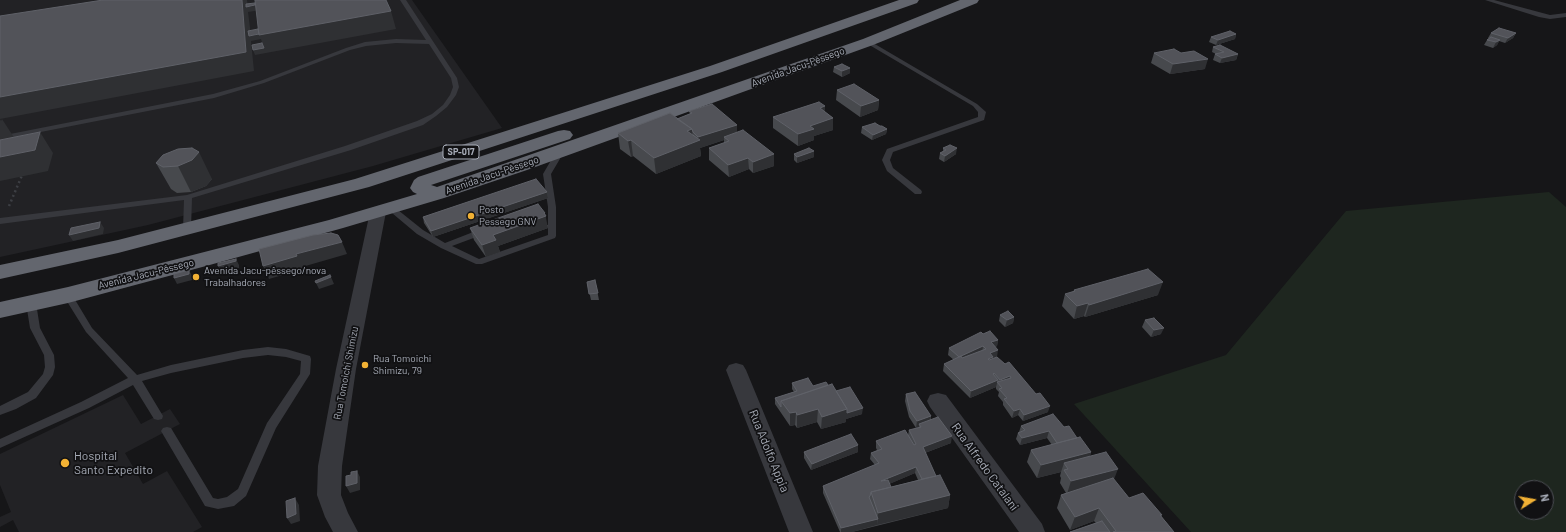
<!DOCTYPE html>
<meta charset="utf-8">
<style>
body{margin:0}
#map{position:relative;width:1566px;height:532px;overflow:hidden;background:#161618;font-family:Barlow,sans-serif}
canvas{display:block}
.north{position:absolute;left:1514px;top:480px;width:40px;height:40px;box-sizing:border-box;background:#111113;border:1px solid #4d4f55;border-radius:50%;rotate:79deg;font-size:11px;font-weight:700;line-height:16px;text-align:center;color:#a8adb8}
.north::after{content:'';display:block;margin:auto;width:14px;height:18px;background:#f2b134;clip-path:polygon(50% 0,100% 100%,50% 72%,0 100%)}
</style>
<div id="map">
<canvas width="1566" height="532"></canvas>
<div class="north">N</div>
</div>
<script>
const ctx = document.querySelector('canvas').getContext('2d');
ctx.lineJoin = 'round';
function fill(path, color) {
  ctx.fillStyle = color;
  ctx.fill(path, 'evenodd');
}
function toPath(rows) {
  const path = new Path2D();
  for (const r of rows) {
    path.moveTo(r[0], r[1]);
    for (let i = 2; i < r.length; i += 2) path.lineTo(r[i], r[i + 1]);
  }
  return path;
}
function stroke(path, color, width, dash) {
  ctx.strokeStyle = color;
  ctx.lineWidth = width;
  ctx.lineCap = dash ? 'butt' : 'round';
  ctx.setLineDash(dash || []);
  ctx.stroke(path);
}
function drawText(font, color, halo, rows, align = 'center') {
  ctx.font = font + ' Barlow,sans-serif';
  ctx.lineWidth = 3.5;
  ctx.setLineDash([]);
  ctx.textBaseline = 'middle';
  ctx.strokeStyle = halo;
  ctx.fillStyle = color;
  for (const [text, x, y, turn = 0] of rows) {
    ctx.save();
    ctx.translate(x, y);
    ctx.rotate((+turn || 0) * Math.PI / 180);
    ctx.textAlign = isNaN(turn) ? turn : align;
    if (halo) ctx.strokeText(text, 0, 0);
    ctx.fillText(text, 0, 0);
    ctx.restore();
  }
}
const built = toPath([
 [0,0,412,0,502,128,373,166,148,225,0,257],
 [123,395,141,424,170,409,180,424,125,453,143,484,167,471,202,527,193,532,19,532,13,520,0,527,0,517,11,512,0,485,0,454]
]);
const green = toPath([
 [1549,192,1566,207,1566,532,1191,532,1074,404,1226,355,1346,211],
 [1522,488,1546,488,1546,512,1522,512]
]);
const path = toPath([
 [9,206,23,173]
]);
const lane = toPath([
 [400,0,406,0,457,78,459,87,456,95,447,107,436,116,423,125,351,150,192,198,191,229,187,232,183,229,184,200,0,224,0,218,187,195,345,146,417,121,432,114,443,105,450,95,453,87,451,78,429,44,396,43,366,46,350,50,264,83,214,98,0,140,0,136,213,94,260,81,346,48,365,42,396,39,426,40,400,0],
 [1485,0,1494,0,1550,15,1566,13,1566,17,1550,19,1539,17,1485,0],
 [868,40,977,104,986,112,984,120,893,152,890,160,893,168,921,190,922,192,921,194,915,194,887,171,882,160,887,149,978,117,978,112,973,106,866,43,865,42,868,40],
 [557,150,563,150,564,152,551,174,556,207,556,236,555,238,482,264,476,264,441,248,417,234,386,208,390,206,393,206,423,230,445,243,481,229,487,229,488,231,487,233,452,246,479,259,548,235,548,207,543,174,557,150],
 [68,292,71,293,92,328,137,375,171,365,243,350,268,347,286,349,310,356,311,359,310,374,276,428,246,496,234,506,218,509,205,506,161,431,163,428,167,427,171,428,213,498,218,499,227,497,238,489,267,423,300,374,301,361,286,357,268,355,243,358,171,373,142,381,163,416,162,419,158,420,154,419,133,385,89,408,0,448,0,439,81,402,128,378,86,332,63,295,68,292],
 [31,300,36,303,40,328,54,355,55,367,53,375,36,398,16,409,0,415,0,406,28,392,43,374,45,367,44,355,30,328,26,303,31,300]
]);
const street = toPath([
 [378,207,384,208,386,212,356,369,342,466,341,495,348,513,358,532,333,532,325,517,317,495,318,466,336,369,370,212,372,208,378,207],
 [736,363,743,365,746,370,813,532,789,532,726,370,729,365,736,363],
 [938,393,946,395,1042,524,1045,532,1019,532,930,407,927,401,930,395,938,393]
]);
const highway = toPath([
 [899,0,919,0,917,3,722,72,369,187,118,253,0,279,0,265,118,240,355,179,710,66,899,0],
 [960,0,979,0,977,3,873,45,527,170,444,198,343,228,206,266,68,303,0,318,0,302,68,287,329,220,417,194,413,192,410,188,414,180,418,177,558,131,564,130,570,131,573,135,570,139,431,185,437,187,863,39,960,0]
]);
const wall = toPath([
 [1491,33,1516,33,1513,38,1505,43,1499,41,1497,45,1493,48,1484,45,1487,40,1489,38,1488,38],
 [1236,34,1235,39,1216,45,1209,42,1211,37],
 [1213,47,1238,54,1236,60,1220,63,1213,60,1215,54,1216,54,1212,52],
 [1154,53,1181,53,1205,69,1170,74,1151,63],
 [834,67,850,73,842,77,833,72],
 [837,90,879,100,878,110,860,117,836,100],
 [825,106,825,112,833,118,833,130,814,136,814,140,798,146,773,128,773,117],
 [689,111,737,125,737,132,774,166,753,173,749,169,729,177,709,160,709,148,724,143,724,140,700,148,701,156,656,174,633,156,631,157,620,149,618,133,677,119,690,114],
 [880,126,887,129,886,134,872,140,861,133,862,127],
 [943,148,956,154,944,162,939,159,940,153,943,151],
 [814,151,814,157,797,163,794,160,794,154],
 [163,155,212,179,206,186,191,192,177,193,171,189,156,163],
 [547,192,548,198,433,237,424,223,423,217],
 [548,225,548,228,498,246,500,252,486,257,474,240,470,228],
 [595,280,599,300,591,300,587,282],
 [1074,290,1158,295,1085,317,1084,316,1074,319,1062,306,1065,294,1073,292],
 [1000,315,1014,317,1013,323,1005,327,999,321],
 [1145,320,1161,334,1151,337,1142,327],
 [983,334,998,340,997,346,995,347,997,357,993,358,993,359,1048,412,1023,421,1018,415,1012,418,1003,405,1003,402,998,396,999,392,996,389,996,387,970,398,943,371,944,364,954,360,948,355,949,348],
 [792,383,813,386,828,385,836,391,862,414,846,419,846,422,821,429,817,422,797,428,795,425,790,426,775,404,775,398,794,392,792,389],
 [906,394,931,416,931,420,951,443,925,453,936,476,950,495,948,508,852,532,840,532,823,493,823,486,875,465,870,459,871,453,877,450,876,448,876,441,908,435,909,430,919,428,919,427,916,428,909,417,905,401],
 [915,473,918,480,891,487,889,484],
 [1021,426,1064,427,1077,438,1091,452,1090,456,1114,480,1129,498,1162,515,1161,516,1174,532,1070,532,1096,523,1094,521,1070,530,1057,508,1061,495,1066,493,1060,483,1061,478,1060,476,1061,472,1037,478,1027,462,1031,450,1052,445,1047,438,1020,445,1016,439,1018,433,1019,432],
 [858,445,858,452,811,470,804,458,804,452]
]);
const shadedWall = toPath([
 [242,0,247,0,248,7,259,5,261,10,248,12,251,36,391,11,396,29,255,55,253,50,264,48,261,39,251,41,254,71,0,119,0,97],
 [1516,33,1513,38,1505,43,1508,38],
 [1236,34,1235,39,1216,45,1218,40],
 [1500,40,1497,45,1493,48,1496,42],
 [1238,54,1236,60,1220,63,1222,58],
 [1208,59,1205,69,1170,74,1173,64],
 [850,68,850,73,842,77,842,71],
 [879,100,878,110,860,117,861,106],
 [825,106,825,117,820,108],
 [833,118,833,130,814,136,814,140,798,146,798,134,810,126],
 [0,119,1,121,2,119,15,139,40,132,53,153,48,171,0,181],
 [737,125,737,136,724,137,724,140,700,148,701,156,656,174,654,158,687,131,692,129,693,142,698,140,698,137],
 [887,129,886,134,872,140,873,135],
 [631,140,633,156,631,157,628,141],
 [957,148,956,154,944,162,945,156],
 [814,151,814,157,797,163,797,157],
 [199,152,212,179,206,186,191,192,178,166],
 [774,154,774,166,753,173,753,162],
 [748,158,749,169,729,177,728,165],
 [547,192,548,198,433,237,431,231],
 [545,213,548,228,498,246,500,252,486,257,482,245,493,235],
 [100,222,104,228,103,234,73,241,69,235],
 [342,242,347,254,302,267,303,269,269,279,263,266,296,254],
 [236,259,239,265,239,268,222,272,218,266],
 [189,270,192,276,192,280,177,284,174,278],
 [331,277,334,284,319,289,316,283],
 [1163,282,1158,295,1085,317,1089,305],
 [1088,303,1084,316,1074,319,1077,306],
 [1014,317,1013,323,1005,327,1007,320],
 [1164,328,1161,334,1151,337,1154,330],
 [998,340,997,346,990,349,991,342],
 [983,346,982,353,958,364,959,357],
 [998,350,997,357,993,358,992,363,988,359,990,353],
 [1010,376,1008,383,999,384,1000,380],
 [998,380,996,387,970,398,971,391],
 [1050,406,1048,412,1023,421,1024,415],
 [863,408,862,414,846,419,846,422,821,429,822,417,847,409],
 [818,409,817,422,797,428,797,415],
 [1020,409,1018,415,1012,418,1014,411],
 [796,412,795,425,790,426,790,413],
 [931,416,930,422,919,424,919,427,916,428,917,421],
 [1049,431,1047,438,1020,445,1022,438],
 [952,436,951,443,922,454,923,447],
 [858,445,858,452,811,470,812,464],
 [1091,452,1087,465,1068,469,1064,463,1061,472,1037,478,1041,465],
 [916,467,915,473,880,488,881,481],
 [1118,469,1113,482,1067,494,1071,481],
 [357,471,360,477,360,490,350,493,346,486],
 [950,495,948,508,877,525,878,513],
 [295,498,299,505,300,521,291,524,287,518],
 [1099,508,1094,521,1070,530,1075,517],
 [878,519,877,525,852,532,841,532,841,528]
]);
const building = toPath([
 [103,0,242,0,246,52,0,97,0,16,103,0],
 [255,0,386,0,391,11,259,35,255,0],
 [255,3,255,5,246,7,246,4,255,3],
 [1499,28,1516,33,1508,38,1491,33,1499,28],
 [258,29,259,34,249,36,248,31,258,29],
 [1230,31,1236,34,1218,40,1211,37,1230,31],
 [1491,37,1500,40,1496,42,1487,40,1491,37],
 [262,43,264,48,253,50,252,45,262,43],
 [1220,45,1238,54,1222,58,1215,54,1224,52,1213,47,1220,45],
 [1174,49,1181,53,1194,51,1208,59,1173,64,1154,53,1174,49],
 [842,64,850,68,842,71,834,67,842,64],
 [854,84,879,100,861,106,837,90,854,84],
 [819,102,825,106,820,108,833,118,810,126,814,129,798,134,773,117,819,102],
 [712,104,737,125,698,137,693,132,692,129,677,119,692,113,689,111,712,104],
 [670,113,692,129,687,131,700,140,654,158,631,140,628,141,618,133,670,113],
 [875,123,880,126,882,126,887,129,873,135,862,127,875,123],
 [743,130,774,154,753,162,748,158,728,165,709,148,729,141,724,137,743,130],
 [40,132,35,150,0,157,0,140,40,132],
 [950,145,957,148,945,156,940,153,946,150,943,148,950,145],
 [192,148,199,152,192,160,178,166,163,167,156,163,163,155,178,149,192,148],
 [809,148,814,151,797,157,794,154,809,148],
 [536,179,547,192,431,231,423,217,536,179],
 [538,204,545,213,544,213,546,216,493,235,496,240,482,245,470,228,538,204],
 [100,222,99,228,69,235,71,228,100,222],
 [331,233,338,235,342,242,296,254,297,256,263,266,259,249,313,235,331,233],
 [236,259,236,261,218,266,218,263,236,259],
 [1148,269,1163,282,1089,305,1088,303,1077,306,1065,294,1075,291,1074,290,1148,269],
 [189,270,189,274,174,278,174,274,189,270],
 [330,275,331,277,316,283,315,281,330,275],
 [595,280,598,293,589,294,587,282,595,280],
 [1008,311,1014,317,1007,320,1000,315,1008,311],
 [1154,318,1164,328,1154,330,1145,320,1154,318],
 [990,331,998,340,991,342,998,350,990,353,993,357,988,359,989,360,997,357,1005,364,1009,362,1036,394,1040,393,1050,406,1024,415,1020,409,1014,411,1004,399,1007,398,999,389,1002,388,997,382,1011,378,1010,376,1000,380,994,373,993,374,998,380,971,391,944,364,961,356,962,358,986,349,983,346,959,357,949,348,981,332,983,334,990,331],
 [808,378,813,386,826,382,828,385,781,401,781,407,775,398,797,391,792,383,808,378],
 [832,384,847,409,822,417,818,409,797,415,796,412,790,413,781,401,832,384],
 [850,387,863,408,847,413,847,409,836,391,850,387],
 [915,392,931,416,917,421,910,411,906,394,915,392],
 [1053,414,1064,427,1069,426,1077,438,1057,443,1049,431,1022,438,1018,433,1025,430,1021,426,1053,414],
 [938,417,952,436,923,447,936,476,922,479,916,467,881,481,888,480,891,487,871,492,870,496,869,497,878,519,841,528,823,486,879,463,871,453,882,449,876,441,905,430,914,445,916,444,909,430,921,427,919,424,938,417],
 [851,434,858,445,812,464,804,452,851,434],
 [1080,437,1091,452,1041,465,1031,450,1080,437],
 [1106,452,1118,469,1071,481,1064,470,1068,469,1064,463,1106,452],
 [357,471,357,483,346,486,346,476,351,475,351,472,357,471],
 [940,475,950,495,878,513,871,492,940,475],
 [1113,478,1129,498,1143,493,1162,515,1160,515,1174,532,1113,532,1116,531,1099,508,1075,517,1061,495,1113,478],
 [295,498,296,514,287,518,286,501,295,498],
 [1102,521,1110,532,1070,532,1102,521]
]);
const markers = [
 [471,216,4,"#f2b134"],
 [196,277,4,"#f2b134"],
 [365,365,4,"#f2b134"],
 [65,463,5,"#f2b134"]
];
const shields = [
 [461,152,36]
];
const shieldNames = [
 ["SP-017",461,152]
];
const streetNames = [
 ["Avenida Jacu-Pêssego",798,67,-20],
 ["Avenida Jacu-Pêssego",492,175,-19],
 ["Avenida Jacu-Pêssego",146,274,-14],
 ["Rua Tomoichi Shimizu",346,373,-79]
];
const poiNames = [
 ["Posto",479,210],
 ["Pessego GNV",479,222],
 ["Avenida Jacu-pêssego/nova",204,271],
 ["Trabalhadores",204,283],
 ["Rua Tomoichi",373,359],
 ["Shimizu, 79",373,371]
];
const nearStreetnames = [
 ["Rua Adolfo Appia",769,451,68],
 ["Rua Alfredo Catalani",985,467,54]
];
const nearPoinames = [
 ["Hospital",74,456],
 ["Santo Expedito",74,470]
];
fill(built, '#222225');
fill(green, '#1e261f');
stroke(path, '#3d3f44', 2.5, [2, 3]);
fill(lane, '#37383d');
fill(street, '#37383d');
fill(highway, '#63666e');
fill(wall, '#47494d');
fill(shadedWall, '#2f3033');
fill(building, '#525359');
stroke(building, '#5f6168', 1);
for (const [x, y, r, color] of markers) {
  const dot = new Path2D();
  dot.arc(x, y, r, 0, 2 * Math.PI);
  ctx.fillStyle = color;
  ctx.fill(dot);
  stroke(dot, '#111113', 1.5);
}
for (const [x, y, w] of shields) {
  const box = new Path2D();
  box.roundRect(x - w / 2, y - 7, w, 14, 3);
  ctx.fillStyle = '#111113';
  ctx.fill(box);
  stroke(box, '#a8adb8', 1);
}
drawText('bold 9px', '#a8adb8', null, shieldNames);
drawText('10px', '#a8adb8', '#111113', streetNames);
drawText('10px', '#a8adb8', '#111113', poiNames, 'left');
drawText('12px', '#a8adb8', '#111113', nearStreetnames);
drawText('12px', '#a8adb8', '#111113', nearPoinames, 'left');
</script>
